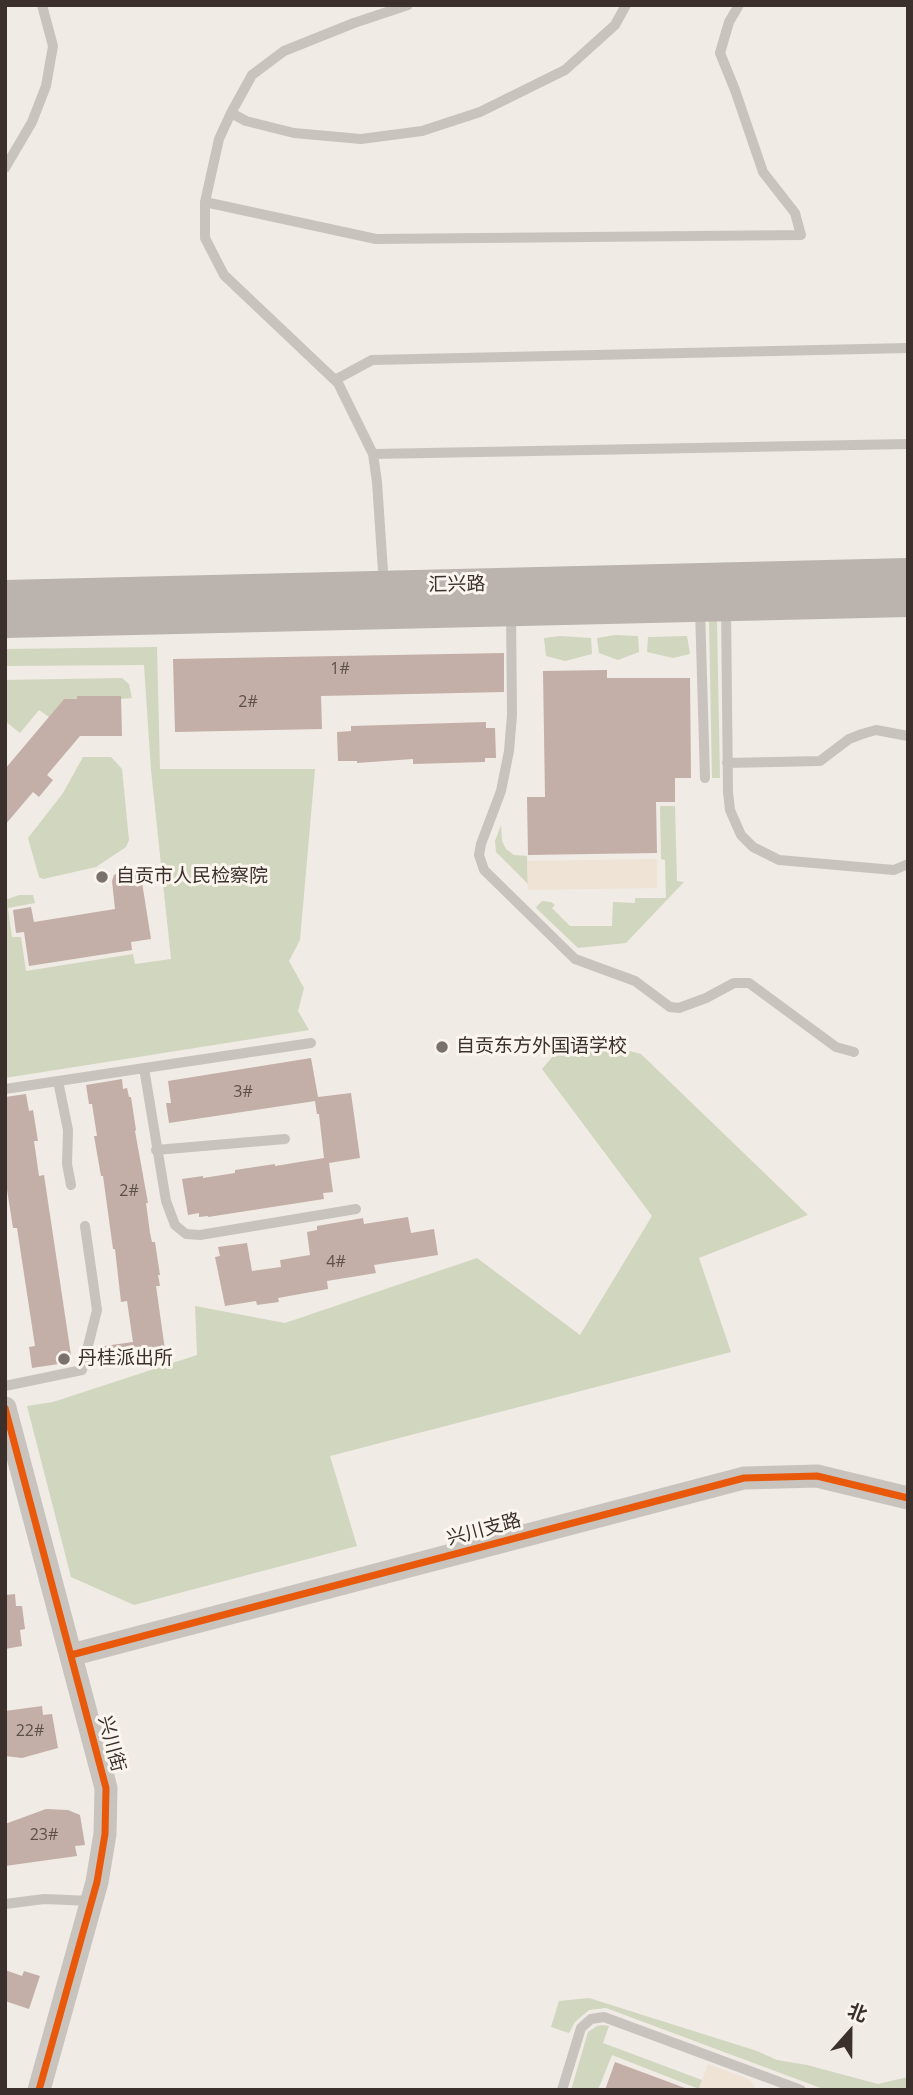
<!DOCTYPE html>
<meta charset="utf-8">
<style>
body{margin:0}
#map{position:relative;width:913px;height:2095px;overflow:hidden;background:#f0ebe5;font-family:"Open Sans","Noto Sans SC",sans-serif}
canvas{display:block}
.frame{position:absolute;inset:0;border:7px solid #3b302b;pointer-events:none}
.north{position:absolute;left:815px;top:1997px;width:70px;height:70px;-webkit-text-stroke:5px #fbf5ee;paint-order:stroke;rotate:21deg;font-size:19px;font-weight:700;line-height:28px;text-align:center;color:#3b302b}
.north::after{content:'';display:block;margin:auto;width:24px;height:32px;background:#3b302b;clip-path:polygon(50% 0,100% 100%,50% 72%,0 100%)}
</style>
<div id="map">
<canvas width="913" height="2095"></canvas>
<div class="frame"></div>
<div class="north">北</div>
</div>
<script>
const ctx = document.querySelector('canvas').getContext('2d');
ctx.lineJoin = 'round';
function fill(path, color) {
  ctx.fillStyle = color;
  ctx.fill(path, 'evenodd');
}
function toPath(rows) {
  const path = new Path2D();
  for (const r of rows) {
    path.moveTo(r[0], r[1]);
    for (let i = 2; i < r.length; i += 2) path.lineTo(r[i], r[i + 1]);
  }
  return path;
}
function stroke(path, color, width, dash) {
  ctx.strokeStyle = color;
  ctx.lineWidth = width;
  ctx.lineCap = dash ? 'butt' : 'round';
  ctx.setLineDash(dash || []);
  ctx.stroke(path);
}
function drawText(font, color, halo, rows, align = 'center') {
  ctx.font = font + ' "Open Sans","Noto Sans SC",sans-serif';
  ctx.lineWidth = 6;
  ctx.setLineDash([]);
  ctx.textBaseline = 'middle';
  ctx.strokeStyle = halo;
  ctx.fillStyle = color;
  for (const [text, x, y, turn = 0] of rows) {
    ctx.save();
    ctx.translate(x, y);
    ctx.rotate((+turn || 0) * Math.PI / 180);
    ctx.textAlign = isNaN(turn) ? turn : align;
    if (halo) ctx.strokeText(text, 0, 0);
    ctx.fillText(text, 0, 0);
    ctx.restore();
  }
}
const green = toPath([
 [709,619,717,621,720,778,712,778],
 [616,635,638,636,639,652,618,660,599,653,597,638],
 [560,636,591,638,592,654,565,661,546,656,544,638],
 [687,636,690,654,673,658,647,652,648,637],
 [157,647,160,769,315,769,300,940,289,961,304,988,298,1011,309,1030,5,1078,5,900,19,895,33,895,35,903,8,908,12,937,21,937,26,971,133,954,135,964,171,959,151,770,144,665,5,666,5,649],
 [122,678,129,684,132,698,121,699,121,696,78,696,77,699,64,699,49,717,39,710,20,733,5,721,5,680],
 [83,757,111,757,122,769,129,840,126,847,96,867,43,879,39,877,28,838,63,793],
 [660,806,675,806,677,881,684,882,626,943,578,948,536,908,537,906,542,901,551,902,555,905,552,908,570,926,612,926,613,902,635,903,635,898,666,898,665,860,661,859],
 [501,825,502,841,506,849,514,855,527,856,528,884,496,852,495,841],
 [570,1036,641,1054,808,1215,699,1258,731,1352,330,1456,357,1546,134,1605,71,1577,27,1406,53,1402,197,1355,195,1306,285,1323,477,1258,580,1335,652,1216,542,1069],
 [589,1998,757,2051,777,2060,807,2065,878,2084,908,2077,908,2090,826,2090,606,2008,589,2010,575,2022,569,2033,551,2027,559,2001],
 [603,2025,609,2026,603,2043,702,2080,699,2089,612,2055,598,2090,571,2090,588,2032,597,2026]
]);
const plaza = toPath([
 [657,859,657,888,528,890,527,861],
 [708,2064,746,2078,752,2082,756,2090,699,2089]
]);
const building = toPath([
 [504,653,504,692,321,696,322,729,175,732,173,659],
 [607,670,607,678,690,678,691,778,675,778,675,802,656,802,657,853,528,855,527,797,545,797,543,671],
 [77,696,121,696,122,736,80,736,47,775,53,780,39,797,33,792,5,825,5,769,64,699,77,699],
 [486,722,486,728,495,728,496,758,485,758,485,762,413,764,413,759,357,763,357,761,338,761,337,732,351,731,351,726],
 [128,868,138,872,141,876,151,939,131,942,132,950,29,966,24,932,16,933,13,910,31,907,34,922,115,909,112,881,114,875],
 [311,1058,318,1097,351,1093,360,1158,329,1163,333,1192,323,1193,324,1199,208,1217,208,1216,199,1217,199,1213,188,1215,182,1179,203,1176,203,1178,235,1173,235,1170,275,1164,275,1166,324,1158,319,1114,317,1114,315,1101,169,1123,166,1103,171,1103,168,1081],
 [122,1079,123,1089,127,1088,129,1097,131,1097,136,1130,135,1131,148,1203,146,1203,150,1233,152,1242,155,1242,160,1275,158,1275,160,1286,156,1286,166,1357,107,1365,104,1346,133,1342,127,1301,121,1302,115,1249,113,1249,103,1176,101,1176,94,1136,97,1136,92,1104,89,1104,86,1085],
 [26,1094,29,1111,33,1110,38,1141,34,1141,39,1176,44,1175,72,1362,32,1368,29,1347,35,1346,17,1228,13,1228,5,1177,5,1097],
 [408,1217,411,1233,434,1229,438,1255,374,1265,376,1273,327,1281,328,1289,278,1298,279,1302,257,1305,256,1301,225,1306,215,1257,220,1256,218,1247,247,1243,252,1271,281,1267,280,1260,310,1255,307,1232,317,1230,317,1226,363,1218,364,1224],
 [15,1594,16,1606,22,1606,25,1629,20,1630,22,1646,5,1649,5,1595],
 [42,1706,43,1715,52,1714,58,1748,22,1758,5,1756,5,1711],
 [46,1809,68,1810,80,1815,85,1845,75,1846,77,1856,5,1866,5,1824],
 [5,1970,22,1976,24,1971,40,1976,29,2009,5,2001],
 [615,2062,685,2088,685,2090,605,2090]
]);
const lane = toPath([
 [408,5,354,23,284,51,252,75,231,113,219,139,205,202,376,239,801,235,795,213,763,172,735,90,720,53,729,22,739,5],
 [231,113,246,121,294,133,361,139,422,131,480,112,565,70,615,25,626,5],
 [5,168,32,122,46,86,53,46,42,5],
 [205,202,205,238,224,275,338,383,373,454,377,482,384,586],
 [335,380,372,360,908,348],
 [373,454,908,444],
 [726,607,728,792,730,810,741,835,753,847,779,860,894,870,908,864],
 [700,609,705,778],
 [511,612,512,715,509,751,501,791,481,844,479,855,484,870,575,959,635,981,670,1007,679,1008,706,998,734,983,749,983,836,1047,854,1052],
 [727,763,820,761,849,739,862,734,876,730,908,736],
 [144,1068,166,1201,175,1225,186,1234,200,1235,356,1209],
 [58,1081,68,1130,67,1164,71,1185],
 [5,1089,311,1043],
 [156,1150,285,1139],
 [5,1386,82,1370,97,1310,85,1226],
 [5,1904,44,1899,92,1901],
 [562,2090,581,2028,591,2019,604,2017,801,2090]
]);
const street = toPath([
 [5,1408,106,1788,105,1834,97,1882,39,2090],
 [71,1655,744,1478,817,1476,908,1498]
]);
const secondary = toPath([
 [5,596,908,574],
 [5,622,908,601]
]);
const cycleway = toPath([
 [5,1408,106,1788,105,1834,97,1882,39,2090],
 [71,1655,744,1478,817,1476,908,1498]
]);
const markers = [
 [102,877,7,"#7a716c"],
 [442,1047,7,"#7a716c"],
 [64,1359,7,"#7a716c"]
];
const numberNames = [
 ["1#",340,669],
 ["2#",248,702],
 ["3#",243,1092],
 ["2#",129,1191],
 ["4#",336,1262],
 ["22#",30,1731],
 ["23#",44,1835]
];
const streetNames = [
 ["汇兴路",457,585,-1],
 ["兴川支路",484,1530,-15],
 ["兴川街",111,1744,75]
];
const poiNames = [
 ["自贡市人民检察院",116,877],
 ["自贡东方外国语学校",456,1047],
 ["丹桂派出所",78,1359]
];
fill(green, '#d1d6bf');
fill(plaza, '#eee3d5');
fill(building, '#c3afa7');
stroke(lane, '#c9c3be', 10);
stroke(street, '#c9c3be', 23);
stroke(secondary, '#bab3ae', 32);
stroke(cycleway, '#e8590c', 7);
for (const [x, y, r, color] of markers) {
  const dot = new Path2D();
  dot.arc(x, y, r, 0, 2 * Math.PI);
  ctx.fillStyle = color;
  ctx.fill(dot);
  stroke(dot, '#fbf5ee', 2.5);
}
drawText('16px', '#5d504a', null, numberNames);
drawText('19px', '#3b302b', '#fbf5ee', streetNames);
drawText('19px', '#3b302b', '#fbf5ee', poiNames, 'left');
</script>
